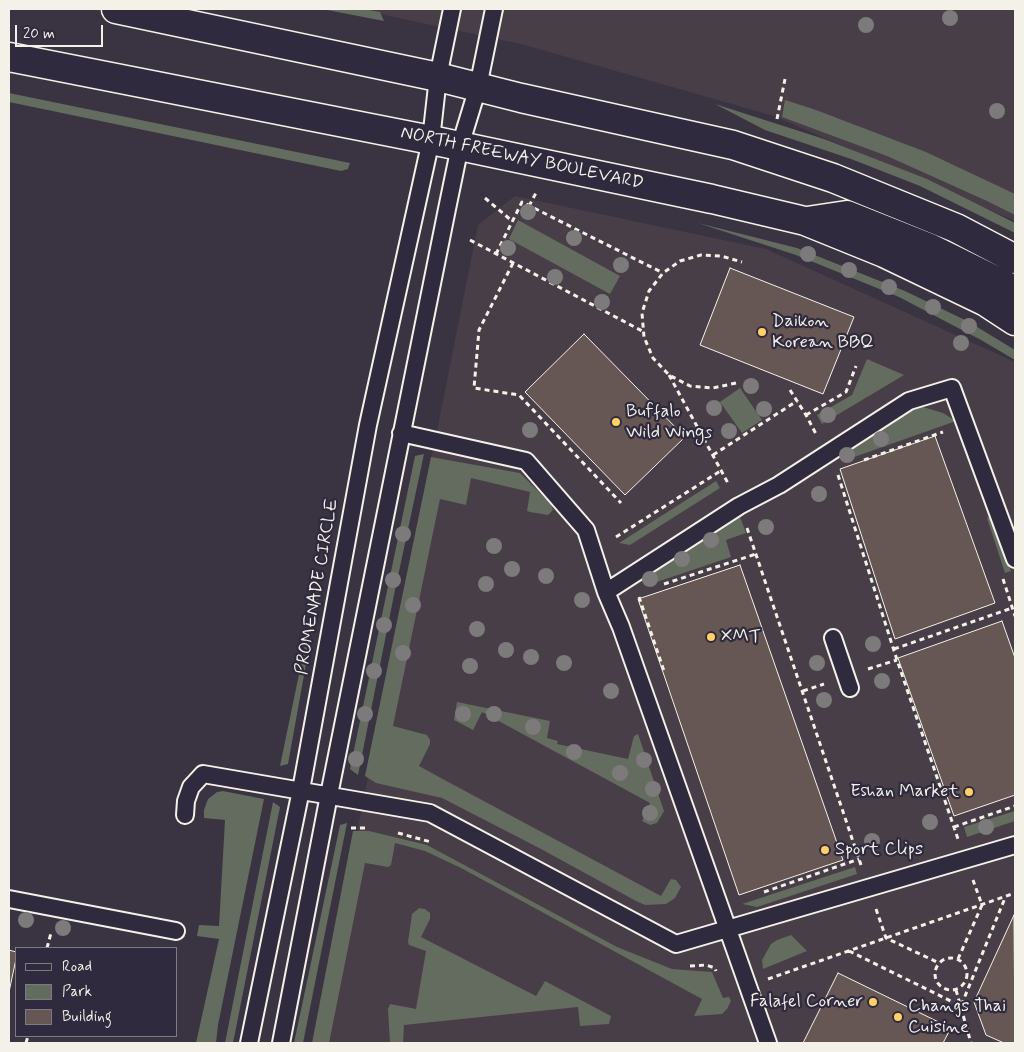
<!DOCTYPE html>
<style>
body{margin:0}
#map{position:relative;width:1024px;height:1052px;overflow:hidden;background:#3a3342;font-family:Mynerve,sans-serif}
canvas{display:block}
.frame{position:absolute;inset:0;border:10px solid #f4f1e8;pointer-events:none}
.legend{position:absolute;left:15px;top:947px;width:162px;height:90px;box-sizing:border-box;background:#2f2a3d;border:1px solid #7e7a81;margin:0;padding:6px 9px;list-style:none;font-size:15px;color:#f4f1e8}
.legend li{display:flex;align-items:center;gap:10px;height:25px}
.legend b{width:25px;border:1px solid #7e7a81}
.scale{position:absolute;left:15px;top:25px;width:88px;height:22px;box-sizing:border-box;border:2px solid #f4f1e8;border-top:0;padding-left:6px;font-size:15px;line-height:18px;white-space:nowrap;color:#f4f1e8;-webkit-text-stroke:4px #2f2a3d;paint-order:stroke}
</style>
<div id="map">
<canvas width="1024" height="1052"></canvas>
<div class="frame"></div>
<ul class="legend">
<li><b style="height:6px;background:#2f2a3d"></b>Road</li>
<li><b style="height:14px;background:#646b5f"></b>Park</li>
<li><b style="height:14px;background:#665754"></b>Building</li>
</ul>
<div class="scale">20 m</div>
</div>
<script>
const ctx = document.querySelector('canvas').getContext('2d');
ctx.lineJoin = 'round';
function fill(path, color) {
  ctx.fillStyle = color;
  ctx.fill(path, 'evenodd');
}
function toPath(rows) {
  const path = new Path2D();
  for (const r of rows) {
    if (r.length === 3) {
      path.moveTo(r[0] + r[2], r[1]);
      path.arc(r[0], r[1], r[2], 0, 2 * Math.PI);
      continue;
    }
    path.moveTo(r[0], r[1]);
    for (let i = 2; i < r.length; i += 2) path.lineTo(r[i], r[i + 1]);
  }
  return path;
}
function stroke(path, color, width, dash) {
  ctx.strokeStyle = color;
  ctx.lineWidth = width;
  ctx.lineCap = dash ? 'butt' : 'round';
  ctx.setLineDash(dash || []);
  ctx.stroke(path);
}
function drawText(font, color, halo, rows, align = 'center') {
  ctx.font = font + ' Mynerve,sans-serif';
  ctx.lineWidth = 4.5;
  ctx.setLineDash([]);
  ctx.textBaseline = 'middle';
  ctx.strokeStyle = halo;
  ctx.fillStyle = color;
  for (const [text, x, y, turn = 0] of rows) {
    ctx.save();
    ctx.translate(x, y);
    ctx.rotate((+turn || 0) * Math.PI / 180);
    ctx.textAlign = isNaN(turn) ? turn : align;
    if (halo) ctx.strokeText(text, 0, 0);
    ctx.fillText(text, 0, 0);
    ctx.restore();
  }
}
const built = toPath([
 [356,9,1015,9,1015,221,774,116,521,44],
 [515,196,766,249,1015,362,1015,1043,315,1043,478,225]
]);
const green = toPath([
 [322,9,363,9,380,12,384,21],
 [9,93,350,163,348,169,341,171,9,102],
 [785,100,816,110,926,152,1015,194,1015,215,987,201,887,156,782,117],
 [715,104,824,139,927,179,1015,223,1015,233,920,186,851,159,765,130],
 [518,220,620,276,610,294,509,239],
 [698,223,797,248,905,291,969,322,1015,350,1015,360,981,340,899,297,796,255],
 [867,359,904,375,822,424,817,415,852,395],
 [740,388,762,420,742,433,720,402],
 [923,407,943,413,956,421,843,461,840,454,912,410],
 [424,454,394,595,358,775,350,769,415,456],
 [431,457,520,473,551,504,553,510,548,515,530,512,527,511,530,492,471,478,466,505,440,499,393,726,427,735,430,740,430,744,419,766,439,777,661,896,671,879,676,880,681,887,675,898,666,904,645,905,636,901,541,849,442,798,376,783,365,776],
 [716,481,720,488,630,545,619,543],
 [992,516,1011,571,1005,573,987,518],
 [740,517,746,533,726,540,731,557,645,586,642,581,656,570],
 [316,592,319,592,288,764,280,766],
 [457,702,550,721,547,738,558,741,557,744,628,759,634,736,638,734,664,811,657,823,650,825,642,821,650,803,482,712,473,730,454,720],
 [223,791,264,799,218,1025,216,1043,196,1043,219,939,197,936,199,925,219,926,225,820,204,818,204,810,208,799,217,792],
 [273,802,280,807,233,1043,225,1043],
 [1015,811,1015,821,967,837,964,827],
 [347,823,303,1043,294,1043,340,825],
 [353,831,369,831,427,845,617,947,672,969,712,972,723,998,729,997,731,1001,727,1009,722,1014,694,1016,702,999,461,868,425,851,395,843,391,865,388,867,365,863,329,1043,312,1043],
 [855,867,857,874,757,907,742,904],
 [419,908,425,909,430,913,430,919,421,937,536,996,545,981,611,1016,609,1024,580,1026,578,1007,404,1025,403,1043,390,1043,388,1009,390,1004,416,1009,426,951,409,945,408,942,412,914],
 [791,935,807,951,763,969,762,960,771,944,777,940]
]);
const building = toPath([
 [730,268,854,317,823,394,700,345,730,268],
 [584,334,685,437,625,495,525,392,584,334],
 [935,436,995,603,895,639,840,469,935,436],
 [740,565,843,860,739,895,638,599,740,565],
 [1002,621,1015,658,1015,795,954,816,898,658,1002,621],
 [1014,915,1015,1043,1004,1043,986,1035,974,1002,1014,915],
 [9,950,16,952,16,959,9,992,9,950],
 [838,973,951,1028,943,1043,803,1043,838,973]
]);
const path = toPath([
 [777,119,785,79],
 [485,198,512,221],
 [529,206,537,191],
 [470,240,644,332],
 [496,254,522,202,663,273],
 [513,263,479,330,474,388,519,395,621,503],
 [669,375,729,485],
 [736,383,713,388,690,386,669,375,653,358,644,337,642,313,649,291,663,273,680,261,701,255,721,256,742,262],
 [790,390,806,415,816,434],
 [806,415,846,392,856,366],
 [713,455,797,401],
 [864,460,943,432],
 [838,475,897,660,958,839],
 [747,528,861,865],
 [616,537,722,470],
 [1003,579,1015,616],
 [664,584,756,554],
 [639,597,664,671],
 [894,649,1012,608],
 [868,669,897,660],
 [803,691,824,684],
 [954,827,1015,806],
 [351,828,368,828],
 [398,833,431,842],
 [764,892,859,859],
 [876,909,886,938,939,963],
 [47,948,51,933],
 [849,951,961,1006,1005,898],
 [951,974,16],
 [958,959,982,905,973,880],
 [690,966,706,965,715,968,716,971],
 [768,979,1015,893],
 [956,990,971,1043],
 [26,1043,28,1036]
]);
const lane = toPath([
 [401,433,526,461,586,530,606,592,621,627,768,1043],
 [606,592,739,506,779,485,909,401,952,388,1015,559],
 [833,638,850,688],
 [185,815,186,801,191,787,203,774,430,813,676,944,1015,845],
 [9,899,176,931],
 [249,1043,301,790,368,425,431,140,438,77,452,9],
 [281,1043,329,795,447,209,460,146,478,87,494,9]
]);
const secondary = toPath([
 [116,9,438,77,521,98,733,145,833,178,956,228,1015,259],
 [9,57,431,140,712,199,805,221,884,253,986,302,1015,321],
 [807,221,847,215,930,248,1015,290]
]);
const trees = [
 [950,18],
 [866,25],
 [997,111],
 [528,212],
 [574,238],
 [508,248],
 [808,254],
 [621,265],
 [849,270],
 [555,277],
 [889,287],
 [602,302],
 [933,307],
 [969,326],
 [961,343],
 [751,386],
 [714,408],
 [764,409],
 [828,415],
 [530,430],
 [729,431],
 [881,439],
 [847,455],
 [819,494],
 [766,527],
 [403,534],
 [711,540],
 [494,546],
 [682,559],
 [512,569],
 [546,576],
 [650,579],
 [393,580],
 [486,584],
 [582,600],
 [413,605],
 [384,625],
 [477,629],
 [873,644],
 [506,650],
 [403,653],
 [531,657],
 [564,663],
 [817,663],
 [470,666],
 [374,671],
 [882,681],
 [611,691],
 [824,700],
 [365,714],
 [463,714],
 [494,714],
 [533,727],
 [574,752],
 [356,759],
 [644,760],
 [620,773],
 [653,789],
 [650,813],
 [930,822],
 [986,827],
 [872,841],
 [26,920],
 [63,928]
];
const markers = [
 [762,332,5,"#ffd166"],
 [616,422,5,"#ffd166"],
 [711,637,5,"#ffd166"],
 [969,792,5,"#ffd166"],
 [825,850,5,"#ffd166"],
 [873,1002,5,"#ffd166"],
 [898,1017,5,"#ffd166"]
];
const streetNames = [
 ["NORTH FREEWAY BOULEVARD",522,159,12],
 ["PROMENADE CIRCLE",318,587,-80]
];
const poiNames = [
 ["Daikon",772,322],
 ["Korean BBQ",772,343],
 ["Buffalo",626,412],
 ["Wild Wings",626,433],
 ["XMT",721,637],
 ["Eshan Market",959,792,"right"],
 ["Sport Clips",835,850],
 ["Falafel Corner",863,1002,"right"],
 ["Changs Thai",908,1007],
 ["Cuisine",908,1028]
];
fill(built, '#473e47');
fill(green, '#646b5f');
fill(building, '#665754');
stroke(building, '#f4f1e8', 1);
stroke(lane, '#f4f1e8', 20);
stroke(secondary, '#f4f1e8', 31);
stroke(path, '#f4f1e8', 3, [5, 4]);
stroke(lane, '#2f2a3d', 16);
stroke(secondary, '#2f2a3d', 28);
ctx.fillStyle = '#7d7a7b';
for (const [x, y] of trees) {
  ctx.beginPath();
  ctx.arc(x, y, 8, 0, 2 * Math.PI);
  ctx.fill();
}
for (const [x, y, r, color] of markers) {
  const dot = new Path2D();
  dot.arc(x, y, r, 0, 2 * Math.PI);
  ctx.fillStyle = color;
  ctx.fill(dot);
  stroke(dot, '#2f2a3d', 2);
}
drawText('18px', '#f4f1e8', '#2f2a3d', streetNames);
drawText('18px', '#f4f1e8', '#2f2a3d', poiNames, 'left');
</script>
